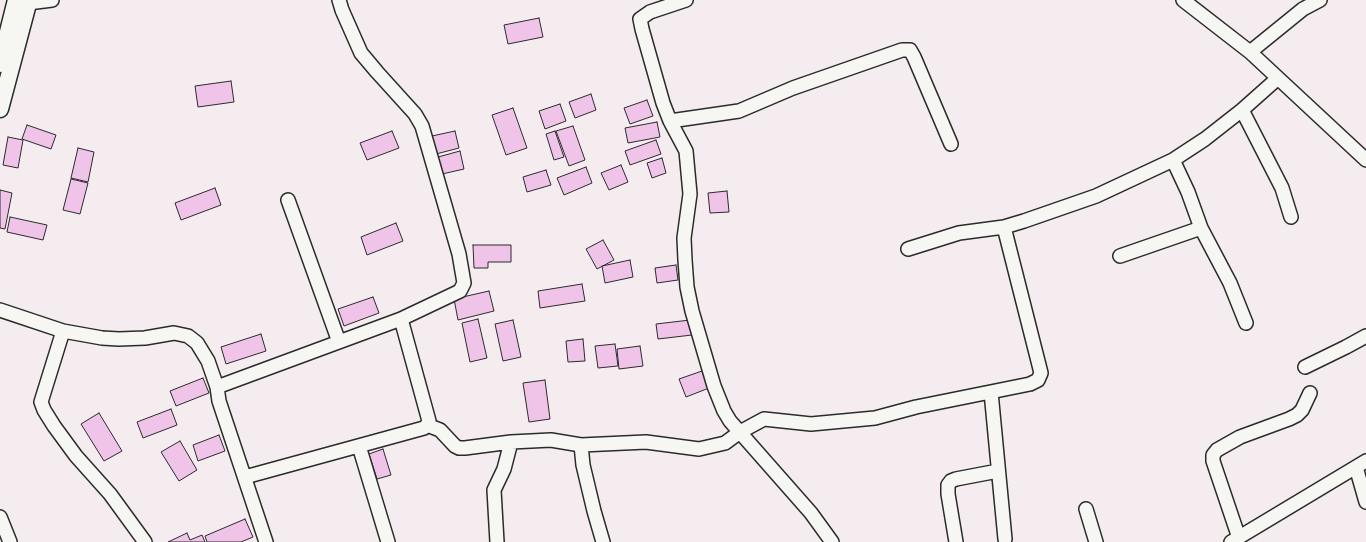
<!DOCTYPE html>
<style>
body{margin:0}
canvas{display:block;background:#f5ecf0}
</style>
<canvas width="1366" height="542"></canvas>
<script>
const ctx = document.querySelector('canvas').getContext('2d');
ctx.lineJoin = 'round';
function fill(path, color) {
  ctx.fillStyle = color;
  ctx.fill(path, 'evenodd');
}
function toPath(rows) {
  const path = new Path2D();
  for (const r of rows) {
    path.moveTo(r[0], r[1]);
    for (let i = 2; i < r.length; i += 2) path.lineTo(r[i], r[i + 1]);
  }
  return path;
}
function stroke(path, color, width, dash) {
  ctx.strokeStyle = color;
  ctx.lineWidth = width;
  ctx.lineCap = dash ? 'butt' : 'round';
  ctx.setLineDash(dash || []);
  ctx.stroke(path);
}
const building = toPath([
 [539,18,543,37,508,44,504,25,539,18],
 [231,81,234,102,198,107,195,86,231,81],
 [591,94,596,110,575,118,569,102,591,94],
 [647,100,653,116,630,124,624,108,647,100],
 [560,104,566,121,545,129,539,111,560,104],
 [513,108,527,148,506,155,492,115,513,108],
 [657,122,660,137,628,143,625,128,657,122],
 [27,125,56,135,51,149,22,139,27,125],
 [573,126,585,160,569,166,556,131,573,126],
 [392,131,399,148,367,160,360,143,392,131],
 [455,131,459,148,436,154,432,136,455,131],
 [555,131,564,157,554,160,546,134,555,131],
 [8,137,23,140,18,168,3,165,8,137],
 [656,140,661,154,630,165,625,151,656,140],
 [78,148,94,152,88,182,71,178,78,148],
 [460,151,464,169,442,174,438,157,460,151],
 [662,158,666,173,652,178,647,163,662,158],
 [621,165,628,182,609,190,601,173,621,165],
 [586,167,592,183,564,195,557,178,586,167],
 [546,170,551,185,527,192,523,177,546,170],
 [71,179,88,183,80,214,63,210,71,179],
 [215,188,221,205,181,220,175,203,215,188],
 [0,190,12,193,5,229,0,228,0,190],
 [727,191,729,212,710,213,708,193,727,191],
 [10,217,47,225,43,240,7,232,10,217],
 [396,223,403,241,367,255,361,237,396,223],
 [603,240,614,260,597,269,586,249,603,240],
 [473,245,511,245,511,262,488,262,488,268,474,268,473,245],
 [630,260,633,277,605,283,602,266,630,260],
 [676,265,678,280,657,283,655,268,676,265],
 [582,284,585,301,540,308,538,291,582,284],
 [489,291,494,311,458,320,454,299,489,291],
 [373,297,379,313,344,326,338,309,373,297],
 [478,319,487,358,470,362,462,323,478,319],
 [513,320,521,357,503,361,495,324,513,320],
 [690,320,692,335,658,339,656,324,690,320],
 [261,334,266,351,226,364,221,347,261,334],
 [583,339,585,361,568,362,566,341,583,339],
 [615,344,618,366,598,368,595,346,615,344],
 [640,346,643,366,619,369,617,349,640,346],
 [702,371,709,388,686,397,679,379,702,371],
 [203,378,209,393,176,406,170,391,203,378],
 [545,380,550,419,529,422,523,383,545,380],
 [171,409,177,425,143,438,137,422,171,409],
 [99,413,122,451,104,461,81,424,99,413],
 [219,435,225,451,198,461,193,445,219,435],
 [180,441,197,470,179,481,161,452,180,441],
 [383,449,391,475,377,479,369,454,383,449],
 [245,519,253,537,241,542,207,542,205,536,245,519],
 [187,533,190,540,202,535,205,542,168,542,187,533]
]);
const minor = toPath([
 [686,0,650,12,640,19,642,29,663,103,670,121,686,151,690,194,684,238,685,260,687,287,692,311,714,386,724,411,730,421,811,513,832,542],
 [1183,0,1250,52,1366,160],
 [28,3,52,0],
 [1250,52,1303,9,1320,0],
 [1242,110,1282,188,1291,217],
 [670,121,739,111,793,88,902,50,910,50,914,57,951,144],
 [1173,160,1188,192,1201,228,1230,283,1246,323],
 [288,200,339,342],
 [908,249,959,233,1004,227,1024,221,1096,196,1173,160,1205,139,1242,110,1278,78],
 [1120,256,1201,228],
 [0,310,63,331,102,338,119,339,145,338,174,333,188,336,197,343,208,361,217,387,219,401,266,542],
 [63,331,41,402,44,410,54,426,76,456,110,494,145,542],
 [1305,367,1346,347,1366,336],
 [217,387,401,319,460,291,464,283,459,254,422,126,415,114,377,72,361,53,342,10,339,0],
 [991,392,1005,539],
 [427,425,440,430,455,446,459,448,465,448,511,442,551,440,581,445,646,442,699,449,725,443,740,432,764,419,811,424,875,418,916,407,1030,384,1038,380,1041,373,1004,227],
 [581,445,583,465,594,511,603,542],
 [359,446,388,542],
 [1356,467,1366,502],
 [245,477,424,428,427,425,429,421,401,319],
 [1086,509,1096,542],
 [0,517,10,542],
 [1239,538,1213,461,1213,455,1217,450,1240,437,1289,419,1297,415,1302,410,1310,393],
 [497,542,494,490,504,469,511,442],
 [956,542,948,494,948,485,951,481,956,479,998,471],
 [1231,542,1366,461]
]);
const major = toPath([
 [0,64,16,0],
 [0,109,29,0]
]);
fill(building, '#f0c4e9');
stroke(building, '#2b2b2b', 1);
stroke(minor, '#2b2b2b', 16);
stroke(major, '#2b2b2b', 19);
stroke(minor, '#f6f6f2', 13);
stroke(major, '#f6f6f2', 16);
</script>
